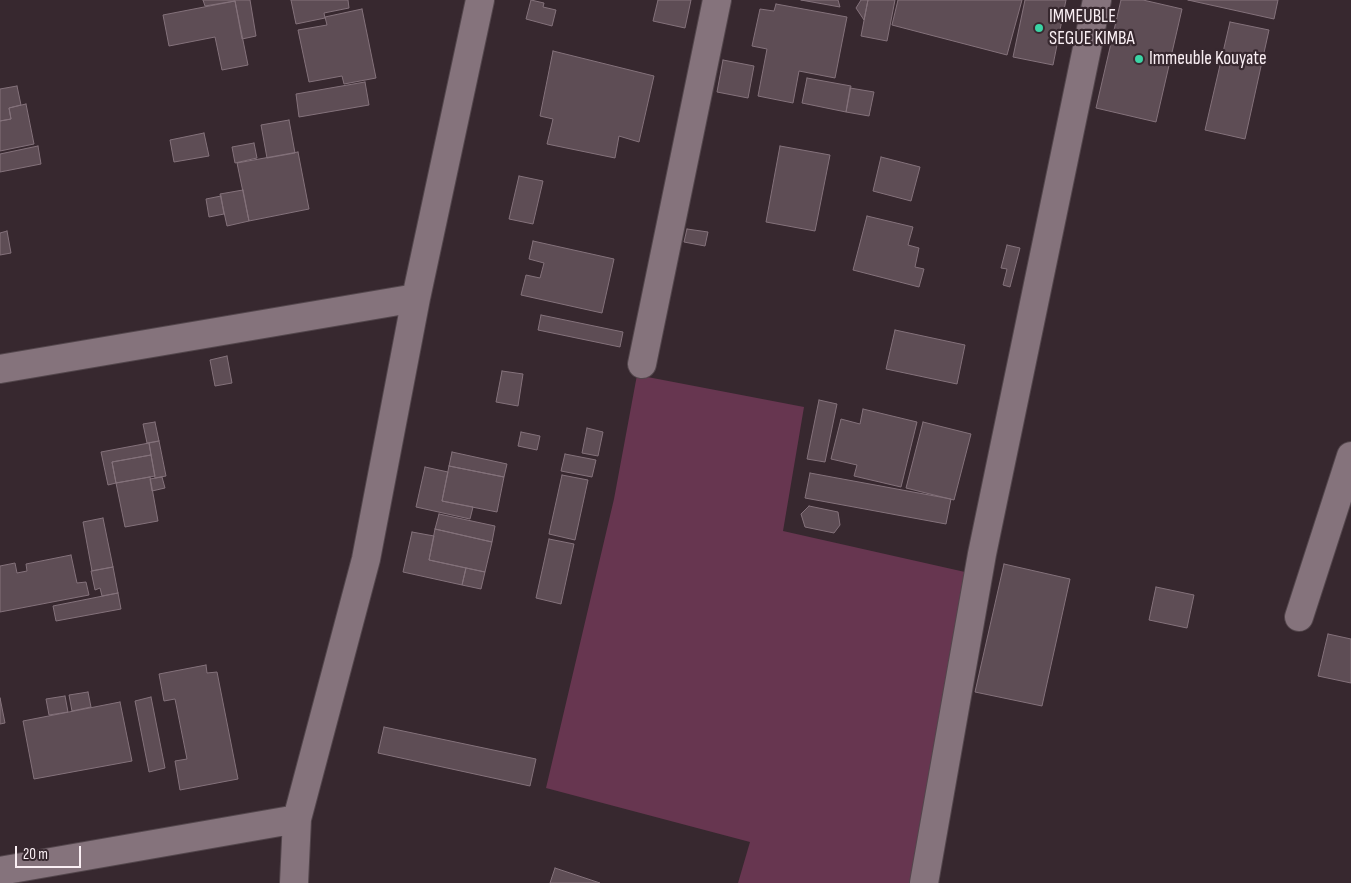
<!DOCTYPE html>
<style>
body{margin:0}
#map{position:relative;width:1351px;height:883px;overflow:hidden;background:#37282f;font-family:"Sofia Sans Condensed",sans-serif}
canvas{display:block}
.scale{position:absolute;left:15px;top:846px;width:66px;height:22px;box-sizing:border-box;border:2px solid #faeff4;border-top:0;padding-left:6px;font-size:15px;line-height:18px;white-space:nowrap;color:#faeff4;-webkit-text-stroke:4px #37282f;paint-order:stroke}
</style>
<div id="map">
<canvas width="1351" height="883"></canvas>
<div class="scale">20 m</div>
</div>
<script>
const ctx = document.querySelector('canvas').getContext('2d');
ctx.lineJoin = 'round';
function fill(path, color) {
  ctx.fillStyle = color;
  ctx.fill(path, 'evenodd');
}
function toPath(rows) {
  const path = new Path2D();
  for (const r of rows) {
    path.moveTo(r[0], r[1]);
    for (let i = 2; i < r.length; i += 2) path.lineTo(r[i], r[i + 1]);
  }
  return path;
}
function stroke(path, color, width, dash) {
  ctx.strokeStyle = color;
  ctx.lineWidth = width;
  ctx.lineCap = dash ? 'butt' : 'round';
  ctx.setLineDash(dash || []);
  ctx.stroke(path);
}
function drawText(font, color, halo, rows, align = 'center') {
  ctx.font = font + ' "Sofia Sans Condensed",sans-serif';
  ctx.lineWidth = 4.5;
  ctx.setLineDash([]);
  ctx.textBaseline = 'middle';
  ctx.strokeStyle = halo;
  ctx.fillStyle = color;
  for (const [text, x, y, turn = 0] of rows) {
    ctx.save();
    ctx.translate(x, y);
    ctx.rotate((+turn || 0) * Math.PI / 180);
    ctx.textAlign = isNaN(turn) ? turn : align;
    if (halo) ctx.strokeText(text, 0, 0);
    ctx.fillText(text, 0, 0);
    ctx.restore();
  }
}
const green = toPath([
 [637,375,804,407,783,531,965,572,911,883,738,883,750,842,546,788,614,499]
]);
const building = toPath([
 [203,0,250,0,256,36,242,39,235,1,205,6,203,0],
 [291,0,348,0,349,8,324,13,325,18,296,24,291,0],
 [531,0,544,3,543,7,556,10,552,26,526,19,531,0],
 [658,0,691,0,685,28,653,21,658,0],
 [801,0,838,0,840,7,801,0],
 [861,0,868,0,864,20,856,8,861,0],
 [868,0,895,0,887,41,861,36,868,0],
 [898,0,1022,0,1007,55,892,25,898,0],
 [1025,0,1066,0,1053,65,1013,57,1025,0],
 [1121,0,1143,0,1182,9,1156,122,1096,108,1121,0],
 [1188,0,1278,0,1274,19,1188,0],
 [235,1,248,65,222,70,215,37,169,46,163,15,235,1],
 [776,4,847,17,835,78,799,71,793,103,758,96,767,49,752,46,760,9,774,11,776,4],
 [362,9,376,78,344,84,342,76,309,82,298,30,327,25,325,17,362,9],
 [1230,22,1269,30,1245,139,1205,130,1230,22],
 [553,51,654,76,639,142,619,136,615,158,547,144,553,119,540,116,553,51],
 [723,60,754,66,748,98,717,92,723,60],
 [807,78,851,86,846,112,802,103,807,78],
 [365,82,369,105,299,117,296,94,365,82],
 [17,86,21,105,9,108,11,119,0,121,0,89,17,86],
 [850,88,874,92,869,116,846,112,850,88],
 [26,104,34,144,0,151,0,121,11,119,9,108,26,104],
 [289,120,295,153,267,158,261,125,289,120],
 [204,133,209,156,174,162,170,140,204,133],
 [254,143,257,158,235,163,232,147,254,143],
 [38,146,41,164,0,172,0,154,38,146],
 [780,146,830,155,815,231,766,222,780,146],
 [298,152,309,209,249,221,237,163,298,152],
 [881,157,920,167,911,201,873,191,881,157],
 [519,176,543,181,533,224,509,219,519,176],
 [243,190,249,221,227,226,220,194,243,190],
 [221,196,224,214,209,217,206,199,221,196],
 [867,216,913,227,908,245,919,248,915,267,924,269,919,287,853,270,867,216],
 [687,229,708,232,705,246,684,242,687,229],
 [7,231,11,253,0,255,0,233,7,231],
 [533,241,614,259,602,313,521,295,526,275,540,278,544,263,529,259,533,241],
 [1007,245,1020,248,1010,287,1003,285,1007,269,1001,268,1007,245],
 [541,315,623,332,620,347,538,330,541,315],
 [895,330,965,345,957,384,886,369,895,330],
 [227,356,232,383,215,386,210,360,227,356],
 [502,371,523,374,518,406,496,402,502,371],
 [819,400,837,404,825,462,807,459,819,400],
 [863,409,917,422,901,487,854,476,857,465,831,459,841,419,860,424,863,409],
 [155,422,159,441,147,443,143,424,155,422],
 [923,422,971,434,954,500,906,488,923,422],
 [587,428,603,432,598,456,582,453,587,428],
 [521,432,540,436,537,450,518,446,521,432],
 [159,441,166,476,155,478,149,443,159,441],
 [149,443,151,455,112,462,116,483,108,485,101,452,149,443],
 [452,452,507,464,504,477,449,466,452,452],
 [565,454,596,460,592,477,561,471,565,454],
 [151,455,155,476,116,483,112,462,151,455],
 [449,466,504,477,497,512,442,501,449,466],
 [425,467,448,472,442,501,473,507,470,519,416,507,425,467],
 [810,473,951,499,946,524,805,498,810,473],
 [562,475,588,480,575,540,549,534,562,475],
 [150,477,158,521,125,527,116,483,150,477],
 [162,477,165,488,152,491,150,479,162,477],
 [809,506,838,512,840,525,834,533,805,527,801,514,809,506],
 [439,514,495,526,492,542,435,529,439,514],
 [103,518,113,567,92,571,83,522,103,518],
 [435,529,492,542,485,572,429,560,435,529],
 [412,532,434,536,429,560,466,568,462,585,403,572,412,532],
 [549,539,574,544,561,604,536,598,549,539],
 [71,555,77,583,86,582,89,595,0,612,0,566,15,563,17,573,27,571,26,564,71,555],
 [1004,564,1070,579,1042,706,975,692,1004,564],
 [113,567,118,593,102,596,100,588,95,590,91,571,113,567],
 [466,568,485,572,481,589,462,585,466,568],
 [1156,587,1194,595,1187,628,1149,620,1156,587],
 [118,593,121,609,56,621,53,606,118,593],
 [1328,634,1351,639,1351,683,1318,676,1328,634],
 [206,665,207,673,217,672,238,779,180,790,175,761,187,759,175,699,164,701,159,674,206,665],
 [88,692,91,707,72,711,69,695,88,692],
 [65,696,68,712,49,715,46,699,65,696],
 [151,697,165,768,149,772,135,701,151,697],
 [0,698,5,723,0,724,0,698],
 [120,702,132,761,34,779,23,721,120,702],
 [384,727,536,759,530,786,378,753,384,727],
 [555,868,600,883,550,883,555,868]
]);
const minor = toPath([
 [642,364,717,0],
 [0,369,416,298],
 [1299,617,1351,456],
 [0,871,297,819],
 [294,883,297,819,366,559,416,298,480,0],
 [924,883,982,554,1097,0]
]);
const markers = [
 [1039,28,5,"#3ad4a5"],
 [1139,59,5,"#3ad4a5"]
];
const poiNames = [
 ["IMMEUBLE",1049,17],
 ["SEGUE KIMBA",1049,39],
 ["Immeuble Kouyate",1149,59]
];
fill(green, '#673650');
fill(building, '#5e4d55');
stroke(building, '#84727b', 1);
stroke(minor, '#53464c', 30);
stroke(minor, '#85737c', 28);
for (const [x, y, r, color] of markers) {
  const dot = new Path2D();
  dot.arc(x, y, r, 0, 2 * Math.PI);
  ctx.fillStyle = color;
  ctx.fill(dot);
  stroke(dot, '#37282f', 2);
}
drawText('19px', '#faeff4', '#37282f', poiNames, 'left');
</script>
